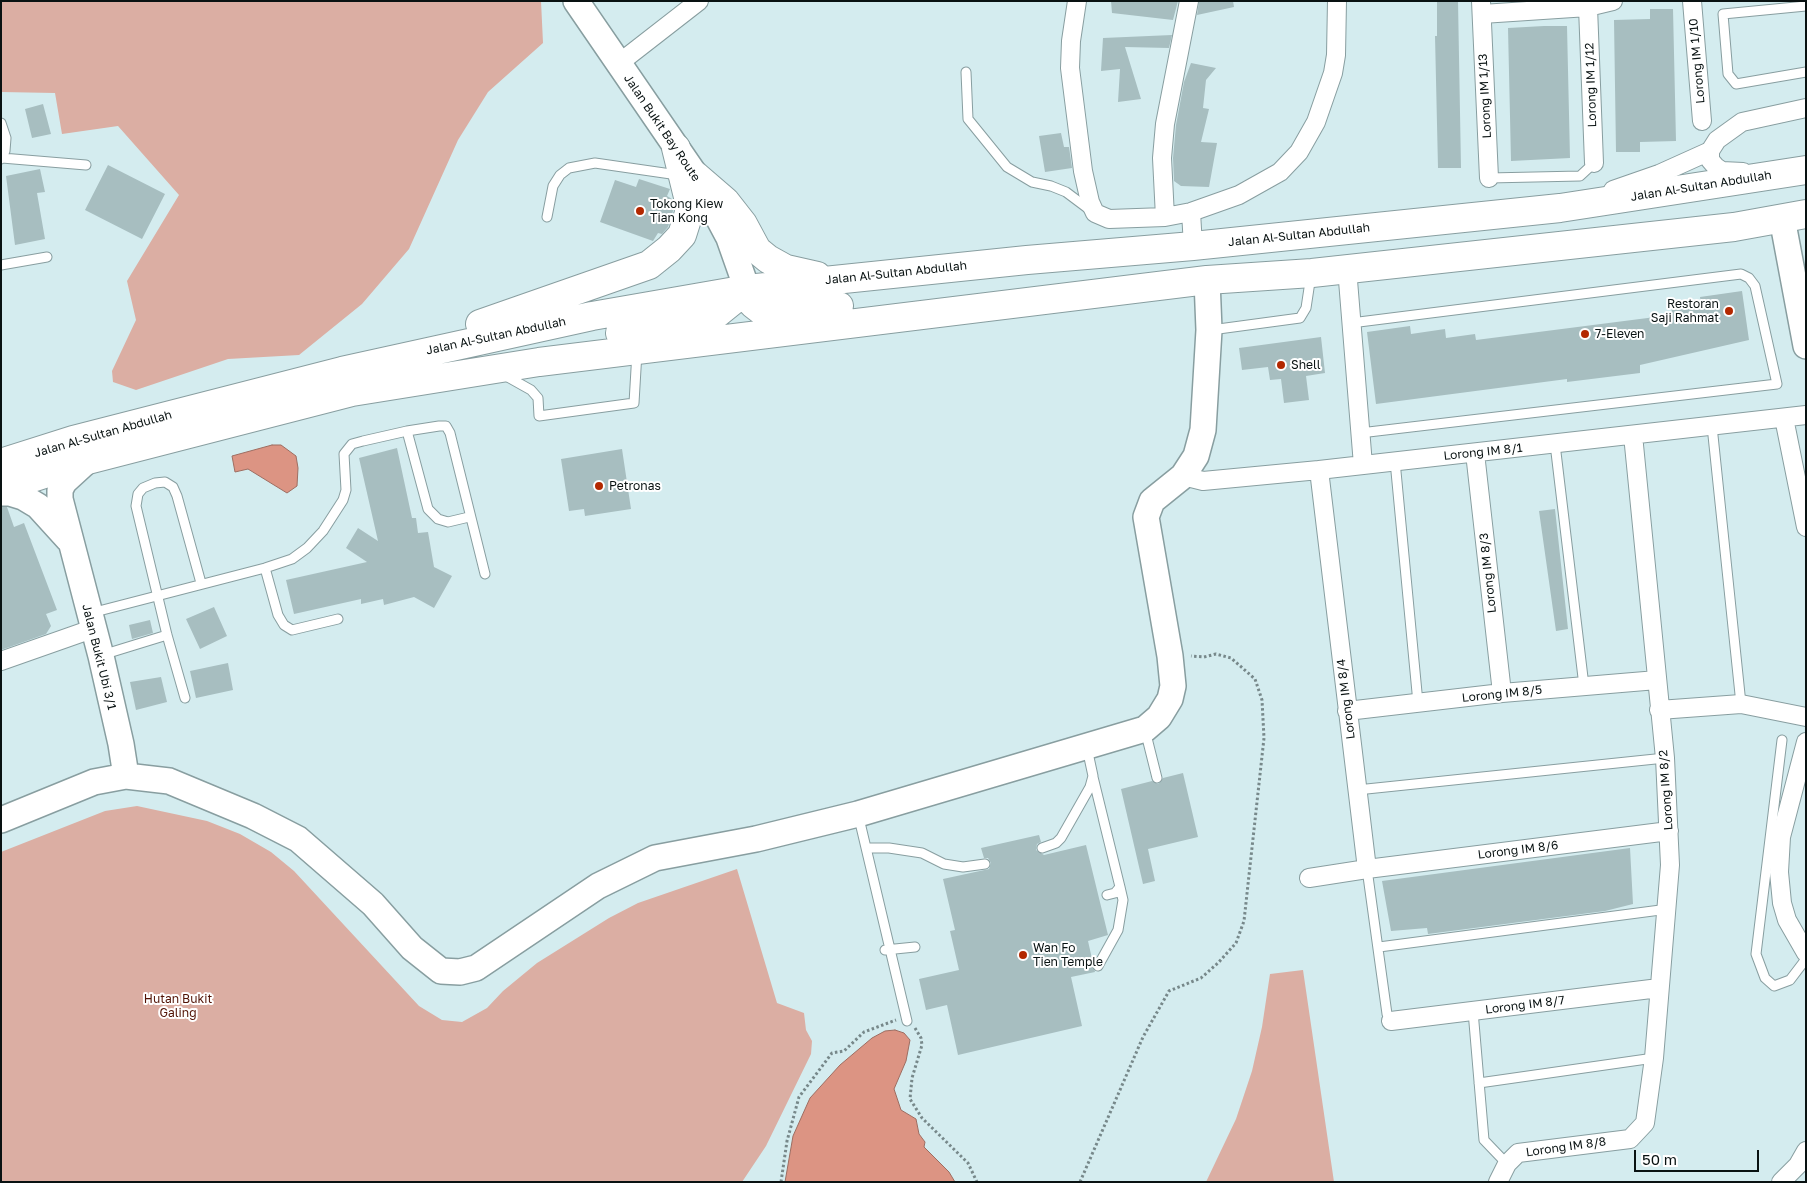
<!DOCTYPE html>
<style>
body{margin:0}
#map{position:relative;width:1807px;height:1183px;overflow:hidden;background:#d4ecef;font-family:"Golos Text",sans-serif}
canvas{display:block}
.frame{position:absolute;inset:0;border:2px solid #091212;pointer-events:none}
.scale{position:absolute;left:1634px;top:1150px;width:125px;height:22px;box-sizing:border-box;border:2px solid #091212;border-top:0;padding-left:6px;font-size:15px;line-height:18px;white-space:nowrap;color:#091212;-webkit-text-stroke:4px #fff;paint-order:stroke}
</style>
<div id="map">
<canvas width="1807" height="1183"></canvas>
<div class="frame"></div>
<div class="scale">50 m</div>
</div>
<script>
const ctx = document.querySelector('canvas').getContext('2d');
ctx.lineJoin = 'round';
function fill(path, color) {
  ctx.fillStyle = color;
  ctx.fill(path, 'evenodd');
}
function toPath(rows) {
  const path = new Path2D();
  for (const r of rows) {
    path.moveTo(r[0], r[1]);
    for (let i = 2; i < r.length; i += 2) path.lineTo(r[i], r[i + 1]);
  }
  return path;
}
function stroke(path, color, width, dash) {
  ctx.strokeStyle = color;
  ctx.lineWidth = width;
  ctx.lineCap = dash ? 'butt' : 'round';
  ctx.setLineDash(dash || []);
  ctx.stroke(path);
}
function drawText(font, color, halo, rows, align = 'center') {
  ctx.font = font + ' "Golos Text",sans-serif';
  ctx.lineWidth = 4;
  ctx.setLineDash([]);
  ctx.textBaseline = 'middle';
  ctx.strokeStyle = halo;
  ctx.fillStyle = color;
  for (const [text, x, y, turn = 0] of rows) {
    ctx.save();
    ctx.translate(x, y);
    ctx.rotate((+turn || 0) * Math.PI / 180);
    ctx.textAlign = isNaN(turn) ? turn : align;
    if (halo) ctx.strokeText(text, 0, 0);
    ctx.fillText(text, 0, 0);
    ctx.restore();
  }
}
const green = toPath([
 [1,1,541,1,543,43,488,92,458,140,409,249,362,304,299,355,228,359,136,390,113,382,112,371,136,320,127,281,179,195,118,126,62,134,55,93,1,92],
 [137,806,207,821,240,834,271,852,294,871,419,1006,442,1020,462,1022,487,1008,503,991,537,963,609,918,638,903,737,869,777,1003,804,1013,806,1030,812,1041,811,1054,766,1146,742,1182,1,1182,1,852,105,811],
 [1303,970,1334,1182,1206,1182,1236,1119,1252,1071,1262,1027,1270,974]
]);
const water = toPath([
 [272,445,281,445,296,456,298,468,297,486,287,493,248,469,235,472,232,456,272,445],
 [895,1030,904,1033,910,1040,906,1061,894,1089,901,1110,916,1119,919,1134,925,1142,924,1147,949,1172,955,1182,785,1182,793,1136,810,1098,840,1065,872,1038,885,1031,895,1030]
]);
const building = toPath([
 [1111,1,1178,1,1173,20,1112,13],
 [1199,1,1233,1,1234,7,1197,15],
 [1437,1,1458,1,1461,168,1438,168,1435,36,1437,36],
 [1650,9,1673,9,1676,141,1640,142,1640,152,1616,152,1614,20,1650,19],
 [1544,26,1567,26,1570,158,1511,161,1508,28],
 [1172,35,1169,48,1125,47,1141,99,1118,102,1120,69,1101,71,1103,38],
 [1191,63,1216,68,1206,80,1203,108,1209,109,1201,142,1217,143,1209,187,1181,186,1174,181,1173,158,1176,125,1184,82],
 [43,104,51,134,32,138,25,109],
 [1061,133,1064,147,1069,147,1072,168,1045,172,1039,136],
 [108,165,165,194,142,239,85,210],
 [40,169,45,192,37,193,45,239,15,245,6,176],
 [639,179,670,189,667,196,672,199,673,211,668,227,662,234,658,233,653,241,600,222,615,180,636,187],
 [1742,291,1749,340,1640,365,1640,373,1567,382,1567,379,1376,404,1367,332,1410,326,1411,334,1445,329,1446,338,1475,334,1476,340,1671,315,1672,308,1701,304,1700,297],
 [1321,337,1325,373,1306,376,1309,400,1284,403,1281,379,1270,380,1268,367,1242,370,1239,348],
 [397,448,412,518,416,518,418,533,428,532,434,567,452,576,434,608,414,597,384,605,383,599,361,604,361,599,294,614,286,580,367,562,346,548,358,528,378,541,359,458],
 [622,449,631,509,585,516,584,509,569,511,561,459],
 [1,507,7,507,14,527,24,523,57,610,46,614,51,626,46,634,1,650],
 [1555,509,1568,629,1556,631,1539,511],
 [214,607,227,636,200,649,186,619],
 [150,620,153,633,132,639,129,625],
 [228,663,233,690,196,698,190,671],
 [161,677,167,702,136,710,130,682],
 [1183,773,1198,837,1148,849,1155,881,1143,884,1121,789,1152,781,1158,784,1163,778],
 [1039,835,1041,842,1037,844,1036,850,1044,855,1086,845,1108,935,1088,941,1095,972,1071,977,1082,1026,958,1055,947,1005,926,1010,919,979,959,970,950,931,955,930,943,879,989,869,991,863,988,858,984,858,981,848],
 [1630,848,1633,904,1605,911,1428,934,1427,928,1391,931,1382,881]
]);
const path = toPath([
 [915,1028,921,1038,922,1045,912,1078,910,1099,922,1118,968,1163,977,1182],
 [781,1182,787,1141,799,1097,832,1053,844,1051,864,1032,896,1020],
 [1080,1182,1143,1037,1169,991,1201,978,1218,963,1236,943,1244,921,1264,738,1262,700,1255,679,1231,658,1216,654,1204,657,1191,656]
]);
const lane = toPath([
 [1806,6,1723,14,1728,74,1736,84,1806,72],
 [966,72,968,119,1007,167,1032,182,1051,186,1066,192,1090,210],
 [1,123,6,138,5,151,1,159],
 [2,158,86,165],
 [1489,178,1580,176,1594,163],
 [547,217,553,186,560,175,569,168,595,163,678,175],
 [1,265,47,257],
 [1351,323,1741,274,1749,278,1755,286,1777,384,1360,433],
 [1211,330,1300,318,1306,308,1311,275],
 [506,376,531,390,538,398,539,416,634,403,637,352],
 [1712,426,1741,704],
 [407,431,439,426,446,426,450,433,485,574],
 [1555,444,1584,686],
 [1395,461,1418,703],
 [265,568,278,615,284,625,292,630,338,619],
 [91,613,265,568,292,559,307,548,323,531,343,500,346,490,344,454,352,444,363,441,407,431,428,509,438,519,448,522,469,517],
 [102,655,167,635],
 [185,698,167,635,136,506,138,494,143,488,155,483,165,482,173,487,177,496,201,583],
 [1145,730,1157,778],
 [1782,740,1756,954,1765,978,1774,986,1790,980,1806,959],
 [1093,777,1120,887],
 [1357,790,1665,758],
 [858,814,907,1021],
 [867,848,889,848,922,853,944,864,963,867,985,864],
 [1042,848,1056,843,1061,838,1090,787,1093,776,1087,748],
 [1367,869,1387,1014,1391,1021],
 [1379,947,1668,909],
 [885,950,915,947],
 [1098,966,1118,930,1123,900,1120,887,1115,893,1107,895],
 [1473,1011,1484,1140,1507,1164],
 [1479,1083,1654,1058]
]);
const street = toPath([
 [1077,1,1071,41,1070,68,1083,171,1090,202,1095,213,1109,219,1165,217,1191,212,1239,195,1280,172,1299,152,1316,122,1333,73,1336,55,1337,1],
 [1481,1,1489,178],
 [1692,1,1702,121],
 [1588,7,1594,163],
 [1482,14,1588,7,1613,1],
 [618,64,699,1],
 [1743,172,1722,171,1716,167,1710,160,1710,151,1717,140,1742,122,1806,108],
 [1613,190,1659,174,1710,151],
 [1191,212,1193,246],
 [1165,217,1162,158,1165,124,1189,1],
 [1347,268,1363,465],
 [1784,418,1806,527],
 [1475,453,1502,693],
 [1183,476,1203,481,1319,470,1806,415],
 [1,661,92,629],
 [1659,710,1741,704,1806,717],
 [1347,711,1502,693,1657,680],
 [1806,742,1781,837,1779,872,1782,903,1787,920,1806,953],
 [1367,869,1669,831],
 [1309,878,1367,869,1319,470],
 [1391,1021,1659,988],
 [1498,1182,1507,1164,1518,1153,1630,1139,1645,1123,1654,1058,1670,865,1665,758,1633,435],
 [1781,1182,1798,1165,1806,1151]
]);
const secondary = toPath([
 [576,1,696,176,729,238,747,289],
 [1782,218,1806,346],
 [88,460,64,482,60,490,60,499,101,656,121,744,126,776],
 [1,493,10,493,23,497,38,506,68,539],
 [1,820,94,782,126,776,169,781,253,816,298,839,373,904,412,948,441,971,460,972,476,968,598,886,655,858,756,839,858,814,1145,729,1159,717,1170,699,1173,686,1170,656,1146,517,1152,501,1183,476,1196,456,1203,430,1209,330,1207,280]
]);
const primary = toPath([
 [696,176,725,201,743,224,757,250,768,259,786,269,817,276],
 [747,289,753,304,762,311,784,312,839,306],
 [480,324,649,265,669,249,682,235,689,213,688,197,676,148],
 [620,333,710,319,746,290],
 [1,463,73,440,342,371,592,316,747,289,1027,260,1193,246,1560,208,1806,170],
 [1,488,88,460,352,392,539,362,1207,280,1312,273,1734,227,1806,214]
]);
const markers = [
 [640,211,5,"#b32800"],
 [1729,311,5,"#b32800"],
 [1585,334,5,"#b32800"],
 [1281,365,5,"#b32800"],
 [599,486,5,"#b32800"],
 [1023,955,5,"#b32800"]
];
const streetNames = [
 ["Lorong IM 1/10",1697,61,-95],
 ["Lorong IM 1/12",1591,85,-92],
 ["Lorong IM 1/13",1485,96,-93],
 ["Jalan Bukit Bay Route",662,128,56],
 ["Jalan Al-Sultan Abdullah",1701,186,-9],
 ["Jalan Al-Sultan Abdullah",1299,235,-6],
 ["Jalan Al-Sultan Abdullah",896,273,-6],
 ["Jalan Al-Sultan Abdullah",496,336,-12],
 ["Jalan Al-Sultan Abdullah",103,434,-16],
 ["Lorong IM 8/1",1483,452,-6],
 ["Lorong IM 8/3",1488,573,-96],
 ["Jalan Bukit Ubi 3/1",99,657,76],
 ["Lorong IM 8/5",1502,694,-6],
 ["Lorong IM 8/4",1346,699,-97],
 ["Lorong IM 8/2",1666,790,-94],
 ["Lorong IM 8/6",1518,850,-7],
 ["Lorong IM 8/7",1525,1005,-7],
 ["Lorong IM 8/8",1566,1147,-8]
];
const poiNames = [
 ["Tokong Kiew",650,204],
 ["Tian Kong",650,218],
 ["Restoran",1719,304,"right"],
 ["Saji Rahmat",1719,318,"right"],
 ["7-Eleven",1595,334],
 ["Shell",1291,365],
 ["Petronas",609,486],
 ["Wan Fo",1033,948],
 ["Tien Temple",1033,962]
];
const parkNames = [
 ["Hutan Bukit",178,999],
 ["Galing",178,1013]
];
fill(green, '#dbaea3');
fill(water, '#dc9483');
stroke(water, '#9d6d61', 1);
fill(building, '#a7bec0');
stroke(lane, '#889ea0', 11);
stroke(street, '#889ea0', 20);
stroke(secondary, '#889ea0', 28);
stroke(primary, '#889ea0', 30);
stroke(path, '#77888a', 3, [2.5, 2.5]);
stroke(lane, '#fff', 9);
stroke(street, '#fff', 18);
stroke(secondary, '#fff', 25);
stroke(primary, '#fff', 28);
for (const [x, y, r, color] of markers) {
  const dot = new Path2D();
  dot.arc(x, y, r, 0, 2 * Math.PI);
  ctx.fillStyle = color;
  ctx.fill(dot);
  stroke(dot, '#fff', 2);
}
drawText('12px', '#091212', '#fff', streetNames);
drawText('12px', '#091212', '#fff', poiNames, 'left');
drawText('12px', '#511204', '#fff', parkNames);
</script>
